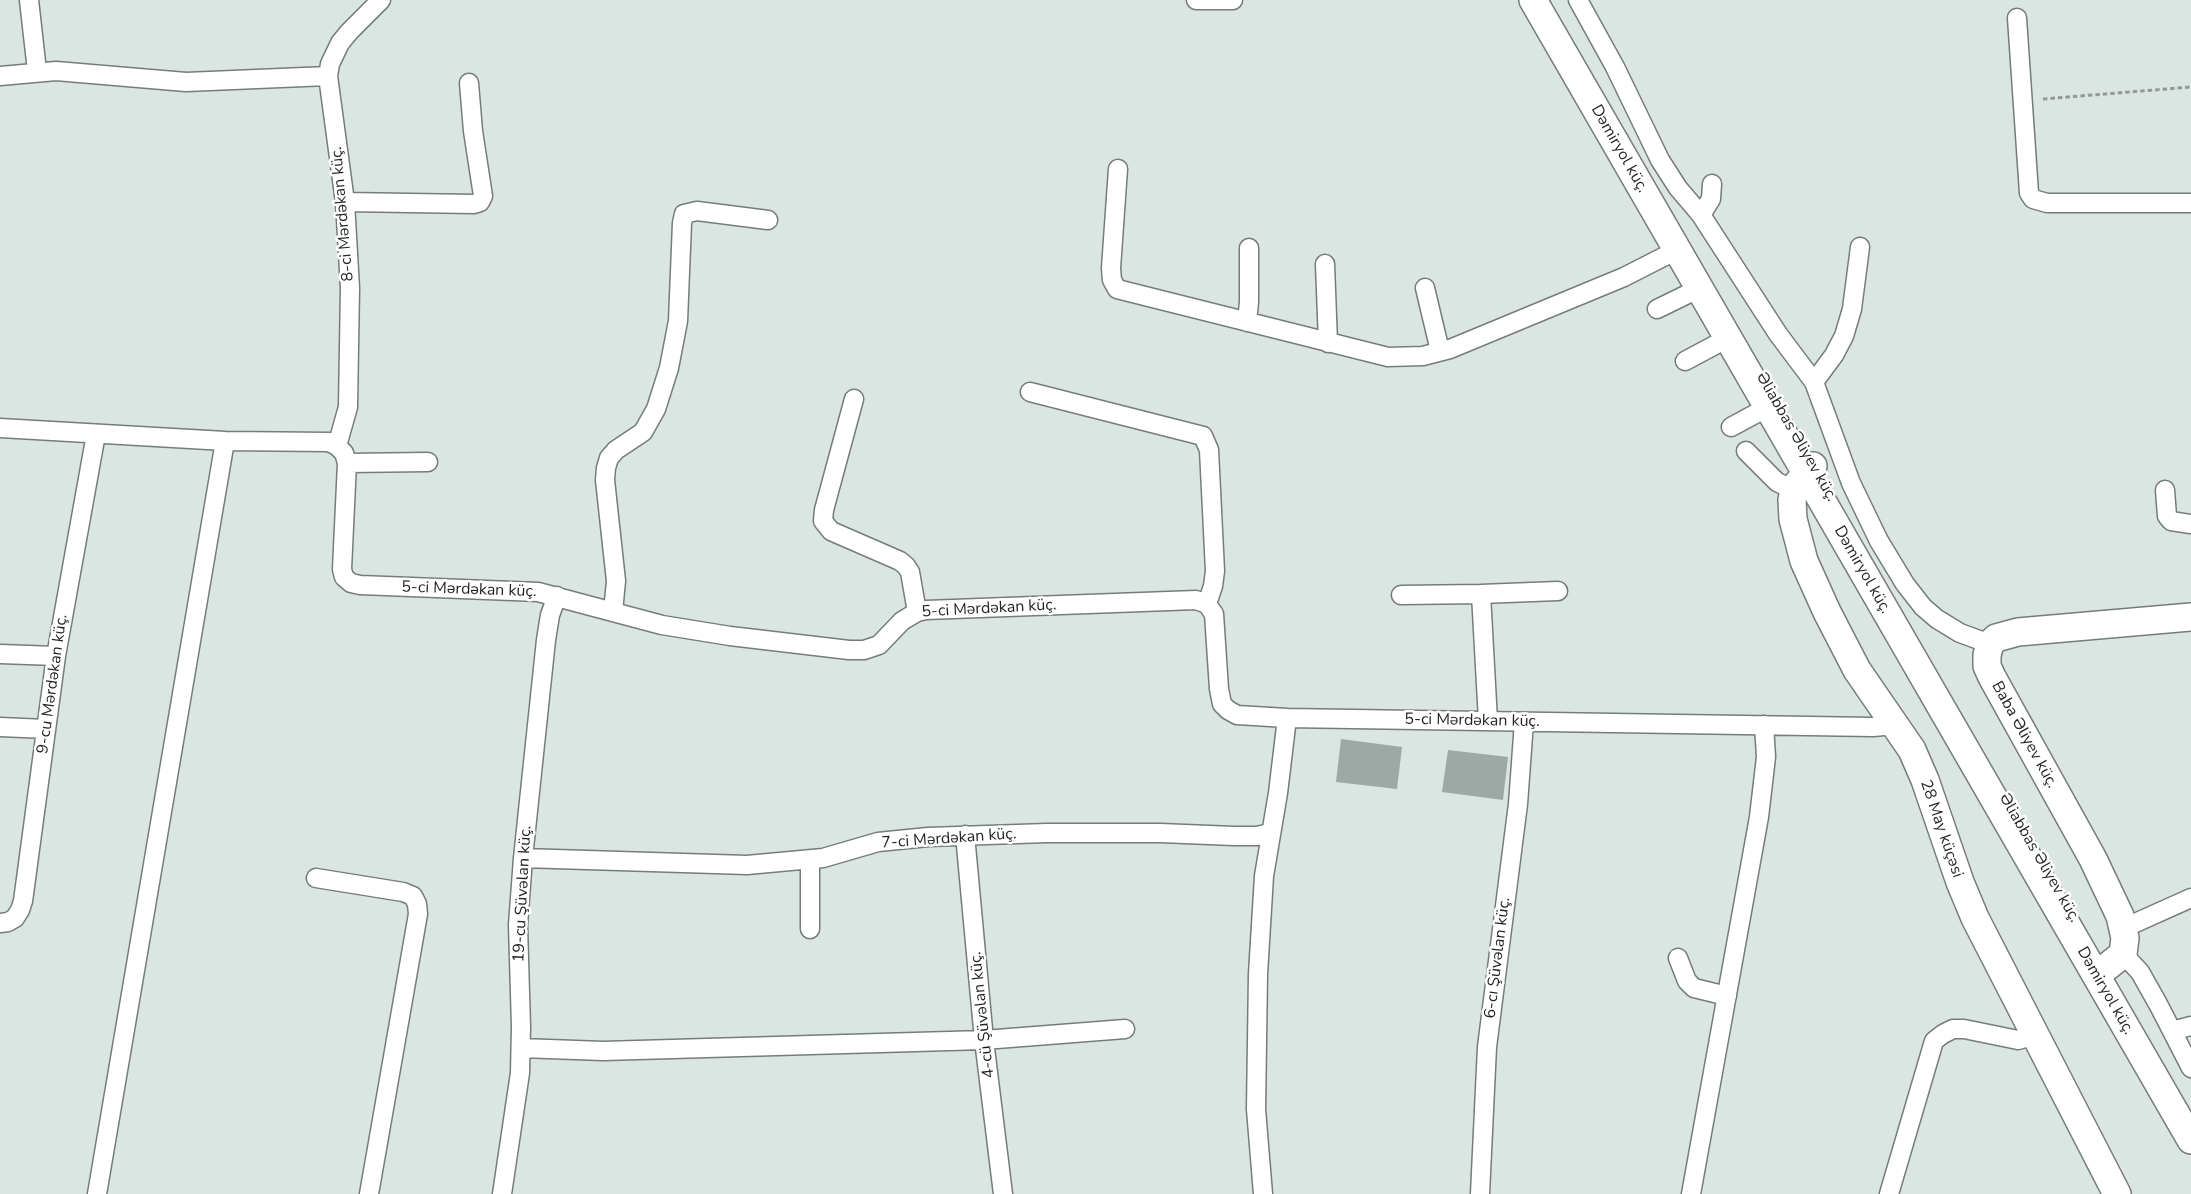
<!DOCTYPE html>
<meta charset="utf-8">
<style>
body{margin:0}
canvas{display:block;background:#dbe5e2}
</style>
<canvas width="2191" height="1194"></canvas>
<script>
const ctx = document.querySelector('canvas').getContext('2d');
ctx.lineJoin = 'round';
function fill(path, color) {
  ctx.fillStyle = color;
  ctx.fill(path, 'evenodd');
}
function toPath(rows) {
  const path = new Path2D();
  for (const r of rows) {
    path.moveTo(r[0], r[1]);
    for (let i = 2; i < r.length; i += 2) path.lineTo(r[i], r[i + 1]);
  }
  return path;
}
function stroke(path, color, width, dash) {
  ctx.strokeStyle = color;
  ctx.lineWidth = width;
  ctx.lineCap = dash ? 'butt' : 'round';
  ctx.setLineDash(dash || []);
  ctx.stroke(path);
}
function drawText(font, color, halo, rows, align = 'center') {
  ctx.font = font + ' "Nunito Sans",sans-serif';
  ctx.lineWidth = 5;
  ctx.setLineDash([]);
  ctx.textBaseline = 'middle';
  ctx.strokeStyle = halo;
  ctx.fillStyle = color;
  for (const [text, x, y, turn = 0] of rows) {
    ctx.save();
    ctx.translate(x, y);
    ctx.rotate((+turn || 0) * Math.PI / 180);
    ctx.textAlign = isNaN(turn) ? turn : align;
    if (halo) ctx.strokeText(text, 0, 0);
    ctx.fillText(text, 0, 0);
    ctx.restore();
  }
}
const building = toPath([
 [1341,739,1402,747,1397,789,1336,782],
 [1448,750,1508,757,1503,800,1442,792]
]);
const path = toPath([
 [2043,99,2191,87]
]);
const street = toPath([
 [29,0,37,71],
 [1196,0,1233,0],
 [1578,0,1615,67,1660,160,1678,188,1701,215,1778,334,1814,382,1851,483,1879,541,1905,584,1923,607,1937,619,1960,633,1990,644],
 [2017,18,2029,193,2033,199,2047,203,2191,203],
 [0,76,56,71,186,82,328,76],
 [1118,169,1111,268,1112,280,1117,289,1388,357,1423,356,1450,349,1624,277,1677,250],
 [345,202,474,204,480,202,483,196,473,131,469,83],
 [1701,215,1711,199,1712,184],
 [1325,264,1328,343],
 [1425,288,1440,351],
 [1657,309,1700,288],
 [1247,322,1249,302,1249,248],
 [1685,361,1728,338],
 [1814,382,1834,355,1844,336,1852,309,1860,247],
 [1030,392,1203,436,1209,450,1215,571,1213,586,1207,604],
 [854,399,824,510,823,521,831,531,900,561,906,566,910,572,917,612],
 [1731,427,1768,407],
 [0,428,225,441,329,442,337,446,344,453,347,463,342,569,344,577,351,583,360,585,538,592,662,625,730,636,849,650,864,650,879,645,902,621,917,612,926,610,1196,600,1207,604,1214,614,1219,689,1222,704,1228,710,1237,715,1287,718,1873,727,1884,726,1893,722],
 [337,446,348,407,350,288,345,202,328,76,330,64,340,43,349,32,381,0],
 [1746,451,1777,482,1794,490],
 [347,463,428,462],
 [2165,490,2167,516,2171,521,2191,524],
 [1481,594,1488,721],
 [1401,595,1481,594,1558,591],
 [613,612,616,581,605,480,606,468,609,458,616,450,643,432,656,409,669,368,678,321,682,223,684,214,697,211,768,220],
 [0,654,56,656],
 [0,727,46,729],
 [965,835,984,1040,1003,1194],
 [523,858,747,865,823,858,878,842,928,837,1047,833,1160,833,1234,836,1257,836,1270,833],
 [316,878,403,892,413,896,417,904,418,914,369,1194],
 [0,923,8,922,15,918,20,910,23,901,56,656,96,434],
 [2124,928,2191,898],
 [810,929,810,860],
 [2123,954,2140,972,2158,1004,2191,1068],
 [1678,958,1687,981,1694,988,1727,996],
 [2172,1031,2191,1026],
 [521,1048,603,1051,984,1040,1125,1029],
 [97,1194,225,441],
 [502,1194,520,1073,521,1027,518,925,523,858,546,640,550,615,557,596],
 [1263,1194,1256,1109,1258,974,1264,876,1278,793,1287,718],
 [1480,1194,1487,1047,1518,804,1524,722],
 [1691,1194,1759,817,1766,757,1764,725],
 [1889,1194,1934,1041,1943,1034,1953,1029,1964,1029,2018,1040,2035,1035]
]);
const secondary = toPath([
 [1533,0,2191,1140],
 [1813,466,1798,483,1794,490,1792,500,1793,519,1804,561,1827,612,1857,670,1912,750,1925,780,1960,882,1975,918,2117,1194],
 [2103,970,2123,954,2125,938,2120,916,2093,859,1992,677,1987,666,1987,655,1990,644,1996,638,2018,632,2191,617]
]);
const streetNames = [
 ["Dəmiryol küç.",1619,149,60],
 ["8-ci Mərdəkan küç.",343,214,-95],
 ["Əliabbas Əliyev küç.",1796,437,60],
 ["Dəmiryol küç.",1862,570,60],
 ["5-ci Mərdəkan küç.",469,590,2],
 ["5-ci Mərdəkan küç.",989,609,-3],
 ["9-cu Mərdəkan küç.",53,684,-82],
 ["5-ci Mərdəkan küç.",1472,721,1],
 ["Baba Əliyev küç.",2024,735,61],
 ["28 May küçəsi",1941,829,71],
 ["7-ci Mərdəkan küç.",949,839,-4],
 ["Əliabbas Əliyev küç.",2039,858,60],
 ["19-cu Şüvəlan küç.",523,894,-87],
 ["6-cı Şüvəlan küç.",1498,958,-83],
 ["Dəmiryol küç.",2105,991,60],
 ["4-cü Şüvəlan küç.",983,1015,-96]
];
fill(building, '#9ea8a5');
stroke(street, '#747d7b', 21);
stroke(secondary, '#747d7b', 30);
stroke(path, '#929997', 3, [4.5, 3]);
stroke(street, '#fff', 18);
stroke(secondary, '#fff', 27);
drawText('16px', '#1f2322', '#fff', streetNames);
</script>
